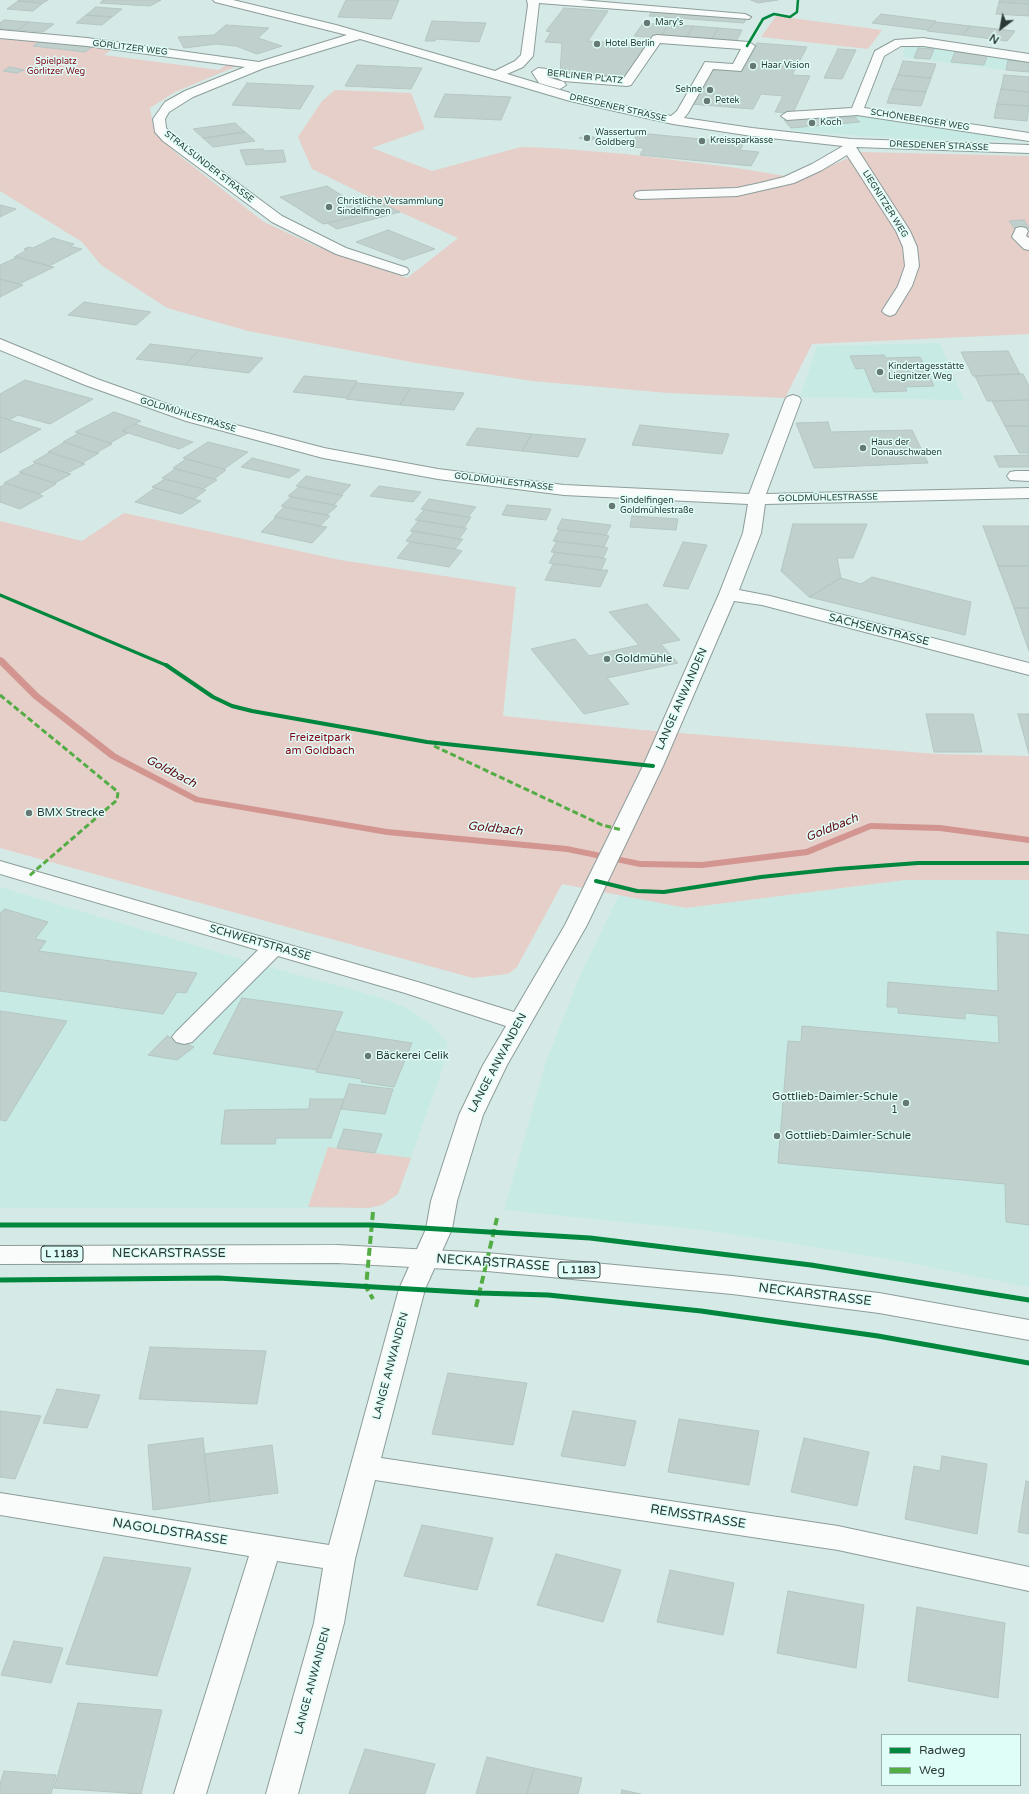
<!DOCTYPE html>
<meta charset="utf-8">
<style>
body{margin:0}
#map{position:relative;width:1029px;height:1794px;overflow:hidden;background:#d5eae6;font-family:"Varela Round",sans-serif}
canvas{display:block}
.legend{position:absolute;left:881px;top:1734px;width:140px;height:52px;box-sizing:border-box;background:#e0fef8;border:1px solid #98b0ab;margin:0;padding:5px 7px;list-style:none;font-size:12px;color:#2b3a37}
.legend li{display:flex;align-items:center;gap:8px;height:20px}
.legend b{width:20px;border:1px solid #98b0ab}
.north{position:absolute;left:981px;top:8px;width:40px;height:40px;-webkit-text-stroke:3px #e0fef8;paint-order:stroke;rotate:212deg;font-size:11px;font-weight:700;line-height:16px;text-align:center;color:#2b3a37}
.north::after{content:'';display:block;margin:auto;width:14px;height:18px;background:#2b3a37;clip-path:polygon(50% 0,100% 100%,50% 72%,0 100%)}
</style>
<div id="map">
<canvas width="1029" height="1794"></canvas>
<ul class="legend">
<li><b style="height:5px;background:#00873e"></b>Radweg</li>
<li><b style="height:5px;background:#54ac45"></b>Weg</li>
</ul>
<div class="north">N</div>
</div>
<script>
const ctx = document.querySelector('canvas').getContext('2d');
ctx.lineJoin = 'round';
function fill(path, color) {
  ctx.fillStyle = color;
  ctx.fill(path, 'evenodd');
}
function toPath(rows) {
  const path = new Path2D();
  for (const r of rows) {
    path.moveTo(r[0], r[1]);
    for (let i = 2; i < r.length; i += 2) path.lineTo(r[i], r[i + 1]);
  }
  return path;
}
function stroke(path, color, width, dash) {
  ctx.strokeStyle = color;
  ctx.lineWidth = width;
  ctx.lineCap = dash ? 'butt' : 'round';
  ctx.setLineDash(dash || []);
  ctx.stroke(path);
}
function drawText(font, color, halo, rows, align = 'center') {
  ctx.font = font + ' "Varela Round",sans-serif';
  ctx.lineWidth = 3;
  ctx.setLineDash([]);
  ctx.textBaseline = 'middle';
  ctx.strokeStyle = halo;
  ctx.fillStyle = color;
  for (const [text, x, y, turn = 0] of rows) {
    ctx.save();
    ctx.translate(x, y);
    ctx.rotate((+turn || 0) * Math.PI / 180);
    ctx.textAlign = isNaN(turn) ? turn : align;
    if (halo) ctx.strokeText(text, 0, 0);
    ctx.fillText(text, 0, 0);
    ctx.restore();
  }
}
const built = toPath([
 [915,45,1029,60,1029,73,903,57,904,48],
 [852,114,1016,138,1023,141,911,139,792,131,783,119],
 [940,343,964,400,800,397,817,346],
 [905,880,1029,880,1029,1287,895,1260,712,1231,504,1210,546,1062,581,973,619,895,686,908],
 [0,887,244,960,382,998,407,1008,429,1023,447,1042,445,1062,398,1194,382,1205,369,1208,0,1208]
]);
const green = toPath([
 [776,16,882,30,868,49,761,37],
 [0,35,40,41,33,46,84,52,92,47,111,50,104,55,219,70,226,65,235,65,237,66,175,92,150,108,154,131,176,153,264,222,318,247,407,278,458,238,400,212,312,169,298,137,322,101,335,90,411,93,425,129,372,148,432,171,521,147,552,148,626,154,737,168,803,179,861,152,1029,156,1029,334,812,344,785,398,668,393,532,381,416,363,248,331,167,308,101,265,82,242,0,191],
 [124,513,340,560,516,587,503,716,643,730,936,754,1029,756,1029,880,905,880,686,908,562,884,517,967,508,974,473,978,0,848,0,521,82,541],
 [328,1147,411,1158,398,1194,382,1205,369,1208,308,1207]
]);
const stream = toPath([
 [0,657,3,658,39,694,116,754,198,797,387,829,567,846,640,861,702,862,806,849,870,823,940,825,1029,837,1029,843,940,831,871,829,808,855,702,868,640,867,567,852,387,835,195,802,110,758,33,698,0,665,0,657]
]);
const building = toPath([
 [19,0,48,0,43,3,18,1,19,0],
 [103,0,161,0,150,6,100,3,103,0],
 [346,0,399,0,391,19,338,17,346,0],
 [751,0,778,0,758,3,751,0],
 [1000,0,1029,0,1029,4,999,2,1000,0],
 [18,1,43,3,33,11,7,9,18,1],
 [999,2,1029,4,1029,16,996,14,999,2],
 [96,7,122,9,112,17,86,15,96,7],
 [564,8,608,11,588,41,646,45,623,80,570,76,571,74,560,73,562,43,545,42,551,32,546,31,564,8],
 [652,11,747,18,744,23,649,16,652,11],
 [881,14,936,21,928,30,872,23,881,14],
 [86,15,112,17,102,25,76,23,86,15],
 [4,20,29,22,18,30,0,29,0,23,4,20],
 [432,21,486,23,479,42,436,39,435,41,425,41,432,21],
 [29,22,54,24,43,32,18,30,29,22],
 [936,22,970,26,962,35,927,31,936,22],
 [643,23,668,25,660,38,634,36,643,23],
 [226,25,269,28,258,38,282,46,257,54,236,46,216,44,184,48,178,37,214,35,226,25],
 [668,25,693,26,685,40,660,38,668,25],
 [693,26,718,28,710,42,685,40,693,26],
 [970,26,1015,31,1007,41,962,35,970,26],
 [718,28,742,30,735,44,710,42,718,28],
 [40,41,92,47,85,52,33,46,40,41],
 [757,43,807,47,792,75,810,76,793,113,775,112,783,96,761,94,753,109,690,104,712,66,743,69,757,43],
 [918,48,934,49,930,59,914,58,918,48],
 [838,49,856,50,842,79,824,78,838,49],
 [955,52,988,54,984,65,951,62,955,52],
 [1008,60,1029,62,1029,72,1006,70,1008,60],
 [903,61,936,64,931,78,898,75,903,61],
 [357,65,422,68,411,89,345,86,357,65],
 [10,67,24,70,17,73,3,71,10,67],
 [898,75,931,78,926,92,892,89,898,75],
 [1004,75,1029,77,1029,92,1001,89,1004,75],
 [247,83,314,86,300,109,232,105,247,83],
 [892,89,926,92,921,106,887,103,892,89],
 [1001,89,1029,92,1029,106,997,104,1001,89],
 [445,94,511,97,501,120,434,117,445,94],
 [997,104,1029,106,1027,121,994,118,997,104],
 [839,116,841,118,855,117,860,122,791,128,784,120,839,116],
 [235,123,245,132,203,138,193,129,235,123],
 [245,132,255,141,213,147,203,138,245,132],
 [638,133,744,143,740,150,759,152,751,166,640,155,644,148,629,147,638,133],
 [588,135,596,138,589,141,579,138,588,135],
 [263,149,263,151,283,150,286,162,246,165,240,150,263,149],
 [327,186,351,201,370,213,323,224,280,197,327,186],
 [369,197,400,212,337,229,327,223,370,213,351,201,369,197],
 [0,205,16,209,0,217,0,205],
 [1024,220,1029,228,1015,229,1009,221,1024,220],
 [388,230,435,249,403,260,356,242,388,230],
 [53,238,74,244,69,246,82,249,49,266,14,257,27,250,24,249,29,247,33,248,53,238],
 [18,257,49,266,54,267,19,284,0,279,0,265,18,257],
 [0,279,19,284,23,285,0,297,0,279],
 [84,302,151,312,136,325,68,315,84,302],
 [150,344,199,350,185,365,136,359,150,344],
 [199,350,263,358,249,373,185,365,199,350],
 [1008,351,1020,374,973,376,961,352,1008,351],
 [884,355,886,358,920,357,934,386,905,387,907,391,874,392,864,368,856,369,850,356,884,355],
 [1020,374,1023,374,1029,386,1029,400,987,401,975,376,1020,374],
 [304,376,357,381,347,398,293,392,304,376],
 [25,380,93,399,50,424,18,415,9,420,0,417,0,394,25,380],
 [357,383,410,388,400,405,346,399,357,383],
 [410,388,464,393,454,410,400,405,410,388],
 [1029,400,1029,426,1005,426,992,401,1029,400],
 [114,412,141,421,122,431,128,433,110,443,75,432,114,412],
 [0,417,9,420,41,429,0,453,0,417],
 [828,422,831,432,912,430,928,463,814,468,796,423,828,422],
 [135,424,166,434,193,442,179,449,122,431,135,424],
 [640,425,729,434,722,454,632,445,640,425],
 [1005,426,1029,426,1029,453,1019,453,1005,426],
 [477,428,532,434,522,451,466,445,477,428],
 [79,433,110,443,112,444,96,453,63,442,79,433],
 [532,434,586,439,578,457,522,451,532,434],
 [65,442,96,453,99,453,82,463,48,452,65,442],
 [208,442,248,452,224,469,183,458,208,442],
 [50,452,82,463,85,464,67,473,33,462,50,452],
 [1029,455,1029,467,999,467,994,456,1029,455],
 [252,458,300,470,289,478,241,467,252,458],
 [186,459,224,469,226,470,214,479,173,468,186,459],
 [36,463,67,473,71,474,55,483,19,472,36,463],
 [175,469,214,479,217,480,203,489,162,478,175,469],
 [22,473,55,483,56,484,39,494,4,483,22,473],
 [306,476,351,485,341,495,296,486,306,476],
 [165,479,203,489,206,490,194,499,152,487,165,479],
 [7,483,39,494,43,496,20,509,0,502,0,487,7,483],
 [379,486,421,492,413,502,370,496,379,486],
 [299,487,341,495,343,495,334,505,288,496,299,487],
 [155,488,194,499,201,501,181,514,135,502,155,488],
 [291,497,334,505,337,506,327,515,281,506,291,497],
 [429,499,476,507,468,517,421,509,429,499],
 [507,505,551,509,546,520,502,515,507,505],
 [284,507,327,515,330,516,320,526,274,517,284,507],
 [424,510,468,517,471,517,464,528,415,520,424,510],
 [632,516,678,519,676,530,630,527,632,516],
 [276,517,320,526,327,527,312,543,261,532,276,517],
 [562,519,611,525,606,535,557,529,562,519],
 [419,520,464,528,467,528,459,539,410,531,419,520],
 [793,524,867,524,853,558,837,558,841,578,809,597,781,571,793,524],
 [983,526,1029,526,1029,566,998,566,983,526],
 [559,530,606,535,609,536,604,547,553,541,559,530],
 [414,531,459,539,463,539,455,549,406,541,414,531],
 [557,541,604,547,608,548,603,558,551,552,557,541],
 [410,542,455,549,462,551,449,567,397,558,410,542],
 [683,542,707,545,688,589,663,586,683,542],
 [555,552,603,558,606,559,601,570,549,563,555,552],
 [553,564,601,570,608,570,600,587,545,580,553,564],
 [998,566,1029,566,1029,608,1014,608,998,566],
 [872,577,971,602,965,635,809,597,841,578,861,584,872,577],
 [647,604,680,640,661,644,678,663,607,678,629,704,584,714,531,649,575,639,589,656,639,645,609,612,647,604],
 [1014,608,1029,608,1029,651,1014,608],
 [926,714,973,714,982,752,934,752,926,714],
 [1018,714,1029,714,1029,754,1018,714],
 [5,909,48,922,35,939,46,941,39,951,197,973,186,993,177,992,163,1014,0,991,0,913,5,909],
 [997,932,1029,935,1029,1225,1006,1222,1005,1184,778,1163,788,1041,801,1042,802,1026,999,1043,998,1016,965,1013,965,1019,898,1013,898,1007,887,1007,888,982,998,991,997,932],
 [242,998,343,1012,317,1070,213,1054,242,998],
 [0,1011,67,1021,6,1121,0,1120,0,1011],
 [334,1031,412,1043,394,1087,361,1082,362,1079,316,1072,334,1031],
 [167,1036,194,1047,177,1060,148,1055,167,1036],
 [349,1084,393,1089,385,1114,341,1109,349,1084],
 [310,1099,344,1099,331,1138,276,1138,275,1144,221,1144,225,1110,309,1109,310,1099],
 [344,1129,382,1134,375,1153,337,1148,344,1129],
 [150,1347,266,1351,257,1404,139,1399,150,1347],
 [448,1373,527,1383,513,1445,432,1434,448,1373],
 [57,1389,100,1395,87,1428,43,1423,57,1389],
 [0,1411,41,1416,15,1479,0,1477,0,1411],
 [573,1411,636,1421,625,1466,561,1456,573,1411],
 [679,1419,759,1431,749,1485,668,1472,679,1419],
 [203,1438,210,1502,153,1510,148,1445,203,1438],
 [804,1438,869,1452,857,1506,791,1492,804,1438],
 [272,1445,278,1493,210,1502,204,1454,272,1445],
 [942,1456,987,1464,977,1534,905,1519,914,1466,940,1471,942,1456],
 [1026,1481,1029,1482,1029,1534,1018,1532,1026,1481],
 [422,1525,493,1538,477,1590,404,1576,422,1525],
 [556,1554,621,1570,603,1622,537,1605,556,1554],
 [104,1557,191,1568,157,1676,66,1664,104,1557],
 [670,1570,734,1583,723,1635,657,1622,670,1570],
 [788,1591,864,1605,856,1668,777,1653,788,1591],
 [917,1607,1005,1623,998,1698,908,1681,917,1607],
 [14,1641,63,1648,51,1683,1,1675,14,1641],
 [78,1703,162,1710,141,1794,54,1788,78,1703],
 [365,1749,435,1764,425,1794,349,1794,365,1749],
 [487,1757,534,1768,527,1794,476,1794,487,1757],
 [534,1768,582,1778,578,1794,527,1794,534,1768],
 [4,1771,56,1775,51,1794,0,1794,0,1784,4,1771],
 [622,1790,641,1794,621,1794,622,1790]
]);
const minor = toPath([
 [213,0,233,0,336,25,495,71,515,61,521,55,528,5,527,0,580,0,745,14,751,17,749,19,539,3,533,56,523,67,507,74,577,95,671,116,677,111,705,62,733,64,741,49,660,43,631,85,627,86,563,81,557,78,547,77,564,82,566,85,560,89,539,83,532,72,538,68,565,71,570,74,624,78,653,36,657,35,749,42,755,46,741,71,713,69,688,113,684,118,752,128,851,139,1029,145,1029,153,856,147,910,231,917,247,919,266,912,286,895,314,890,316,885,314,882,311,898,286,905,266,903,247,896,231,847,155,822,170,794,183,737,196,641,199,636,198,634,195,636,192,641,191,737,188,760,183,784,177,812,164,843,146,752,136,673,124,570,101,360,39,264,68,193,97,169,112,165,119,166,128,173,135,282,216,346,248,407,268,409,271,407,274,402,275,336,254,272,222,163,141,155,132,153,119,165,102,185,91,245,67,87,46,0,38,0,30,87,38,259,62,347,35,215,2,213,0],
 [923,38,1029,54,1029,62,923,46,901,46,884,56,864,108,1029,133,1029,141,857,115,787,120,781,116,787,112,852,108,875,51,895,40,923,38],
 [1021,227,1026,228,1028,231,1026,236,1029,238,1029,250,1024,249,1012,237,1016,228,1021,227],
 [0,339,97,379,198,415,324,448,438,469,564,485,749,494,785,400,787,397,793,395,799,397,801,400,766,494,1029,488,1029,498,765,504,761,533,739,590,770,596,1029,663,1029,675,762,605,734,601,663,766,587,925,507,1065,483,1115,457,1201,452,1229,425,1289,381,1458,838,1526,1029,1567,1029,1591,838,1550,375,1480,355,1559,344,1623,298,1794,266,1794,314,1623,323,1568,277,1561,206,1794,174,1794,249,1556,0,1515,0,1493,329,1545,399,1289,426,1229,431,1201,459,1115,483,1065,506,1026,405,993,278,956,192,1042,184,1044,176,1042,172,1037,176,1032,258,950,0,874,0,861,421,983,514,1012,565,925,643,766,719,594,743,533,748,504,564,495,438,479,323,458,186,421,85,385,0,350,0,339],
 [1016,471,1029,471,1029,481,1010,480,1007,476,1010,472,1016,471]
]);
const major = toPath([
 [337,1245,487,1253,732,1276,879,1293,1029,1320,1029,1340,879,1313,732,1294,487,1271,337,1263,0,1264,0,1246,337,1245]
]);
const quietFar1 = toPath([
 [0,695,118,792,117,800,29,876],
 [434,746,602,825,622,830]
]);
const quiet = toPath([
 [373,1212,366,1287,373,1299],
 [476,1307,497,1218]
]);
const cyclewayFar3 = toPath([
 [747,46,763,19,774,14,790,17,797,12,798,0]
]);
const cyclewayFar2 = toPath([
 [0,595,168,666]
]);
const cyclewayFar1 = toPath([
 [166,665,213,697,232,706,252,711,427,742,653,766],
 [596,881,637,891,664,892,761,877,837,869,918,863,1029,863]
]);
const cycleway = toPath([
 [0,1225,371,1225,590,1238,811,1265,1029,1300],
 [0,1280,218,1278,479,1293,548,1295,701,1311,878,1336,1029,1363]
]);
const markers = [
 [647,23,4,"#667874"],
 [597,44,4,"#667874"],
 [753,66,4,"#667874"],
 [710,90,4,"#667874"],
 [707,101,4,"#667874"],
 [812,123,4,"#667874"],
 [587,138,4,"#667874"],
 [702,141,4,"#667874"],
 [329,207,4,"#667874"],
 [880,372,4,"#667874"],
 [863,448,4,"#667874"],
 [612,506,4,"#667874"],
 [607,659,4,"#667874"],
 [29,813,4,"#667874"],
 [368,1056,4,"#667874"],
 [906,1103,4,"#667874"],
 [777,1136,4,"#667874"]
];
const farPoinames = [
 ["Mary's",655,23],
 ["Hotel Berlin",605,44],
 ["Haar Vision",761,66],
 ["Sehne",702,90,"right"],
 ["Petek",715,101],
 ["Koch",820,123],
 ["Wasserturm",595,133],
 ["Goldberg",595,143],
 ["Kreissparkasse",710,141],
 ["Christliche Versammlung",337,202],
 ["Sindelfingen",337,212],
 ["Kindertagesstätte",888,367],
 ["Liegnitzer Weg",888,377],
 ["Haus der",871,443],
 ["Donauschwaben",871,453],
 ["Sindelfingen",620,501],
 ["Goldmühlestraße",620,511]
];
const farStreetnames = [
 ["GÖRLITZER WEG",130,48,7],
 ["BERLINER PLATZ",585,77,6],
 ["DRESDENER STRASSE",618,108,13],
 ["SCHÖNEBERGER WEG",920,120,9],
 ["DRESDENER STRASSE",939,146,2],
 ["STRALSUNDER STRASSE",209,167,38],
 ["LIEGNITZER WEG",885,204,58],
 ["GOLDMÜHLESTRASSE",188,415,17],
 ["GOLDMÜHLESTRASSE",504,482,7],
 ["GOLDMÜHLESTRASSE",828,498,-1]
];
const farParknames = [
 ["Spielplatz",56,62],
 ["Görlitzer Weg",56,72]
];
const shields = [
 [62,1254,42],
 [579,1270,42]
];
const shieldNames = [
 ["L 1183",62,1254],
 ["L 1183",579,1270]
];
const streetNames = [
 ["SACHSENSTRASSE",879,630,14],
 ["LANGE ANWANDEN",682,699,-66],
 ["SCHWERTSTRASSE",260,943,16],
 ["LANGE ANWANDEN",498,1063,-62],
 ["LANGE ANWANDEN",391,1366,-75],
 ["LANGE ANWANDEN",313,1681,-75]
];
const poiNames = [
 ["Goldmühle",615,659],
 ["BMX Strecke",37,813],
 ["Bäckerei Celik",376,1056],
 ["Gottlieb-Daimler-Schule",898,1097,"right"],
 ["1",898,1110,"right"],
 ["Gottlieb-Daimler-Schule",785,1136]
];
const parkNames = [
 ["Freizeitpark",320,738],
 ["am Goldbach",320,751]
];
const waterNames = [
 ["Goldbach",171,772,28],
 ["Goldbach",832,828,-22],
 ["Goldbach",495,829,6]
];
const nearStreetnames = [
 ["NECKARSTRASSE",169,1254],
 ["NECKARSTRASSE",493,1263,4],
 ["NECKARSTRASSE",815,1295,7],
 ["REMSSTRASSE",698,1517,9],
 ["NAGOLDSTRASSE",170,1532,9]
];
fill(built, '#c7ebe4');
fill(green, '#e6cec9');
fill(stream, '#d29590');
fill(building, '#bfd0cd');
stroke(building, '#b5c6c3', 1);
stroke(minor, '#8c9d9a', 2);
stroke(major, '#8c9d9a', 2);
fill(minor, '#f9fcfb');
fill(major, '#f9fcfb');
stroke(quietFar1, '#54ac45', 3, [6, 3]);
stroke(quiet, '#54ac45', 4, [8, 4]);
stroke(cyclewayFar3, '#00873e', 2.5);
stroke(cyclewayFar2, '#00873e', 3);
stroke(cyclewayFar1, '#00873e', 4);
stroke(cycleway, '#00873e', 5);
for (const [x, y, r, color] of markers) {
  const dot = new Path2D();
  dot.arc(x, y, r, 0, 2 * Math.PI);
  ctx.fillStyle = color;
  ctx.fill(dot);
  stroke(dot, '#e0fef8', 1.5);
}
drawText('9px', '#2b3a37', '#e0fef8', farPoinames, 'left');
drawText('9px', '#2b3a37', '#e0fef8', farStreetnames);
drawText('9px', '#810313', '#e0fef8', farParknames);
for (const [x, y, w] of shields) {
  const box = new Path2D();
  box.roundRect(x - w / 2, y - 8, w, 16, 3);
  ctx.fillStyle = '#e0fef8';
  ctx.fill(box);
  stroke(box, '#2b3a37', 1);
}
drawText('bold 10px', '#2b3a37', null, shieldNames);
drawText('11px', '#2b3a37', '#e0fef8', streetNames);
drawText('11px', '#2b3a37', '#e0fef8', poiNames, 'left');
drawText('11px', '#810313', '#e0fef8', parkNames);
drawText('italic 12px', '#62070f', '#e0fef8', waterNames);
drawText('13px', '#2b3a37', '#e0fef8', nearStreetnames);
</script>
